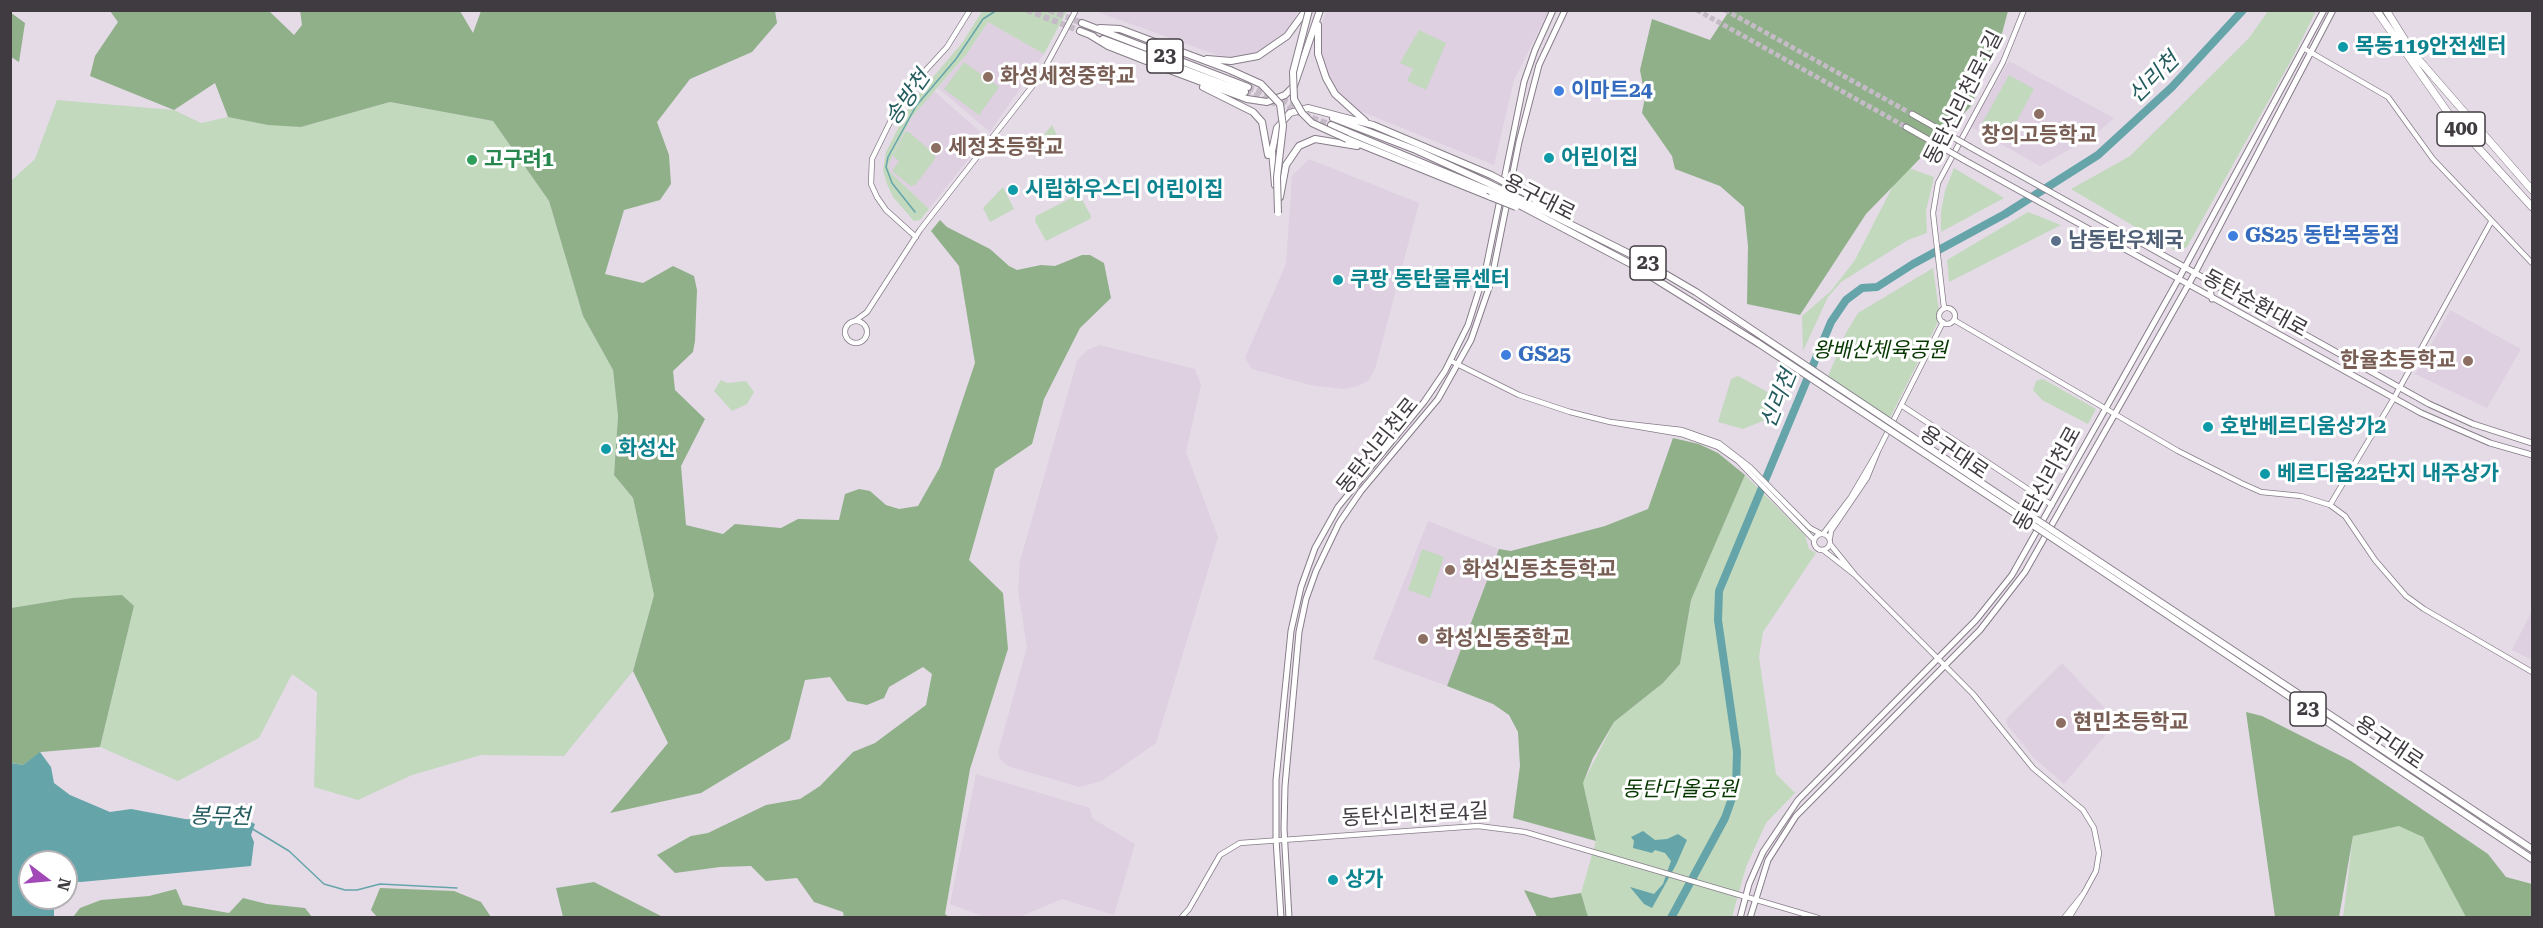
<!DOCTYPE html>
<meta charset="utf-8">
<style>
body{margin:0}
#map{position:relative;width:2543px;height:928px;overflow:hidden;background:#e5dbe7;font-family:"Roboto Serif",serif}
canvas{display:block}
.frame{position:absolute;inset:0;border:12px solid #403b40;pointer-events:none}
.north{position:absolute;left:18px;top:850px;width:60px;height:60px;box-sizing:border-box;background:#fff;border:2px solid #b3b1b3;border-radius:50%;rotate:106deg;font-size:16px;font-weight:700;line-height:24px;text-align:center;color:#403b40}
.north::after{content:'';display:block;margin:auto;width:21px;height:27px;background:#a14ab7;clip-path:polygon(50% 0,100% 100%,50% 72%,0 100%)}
</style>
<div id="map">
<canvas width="2543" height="928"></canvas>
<div class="frame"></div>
<div class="north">N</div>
</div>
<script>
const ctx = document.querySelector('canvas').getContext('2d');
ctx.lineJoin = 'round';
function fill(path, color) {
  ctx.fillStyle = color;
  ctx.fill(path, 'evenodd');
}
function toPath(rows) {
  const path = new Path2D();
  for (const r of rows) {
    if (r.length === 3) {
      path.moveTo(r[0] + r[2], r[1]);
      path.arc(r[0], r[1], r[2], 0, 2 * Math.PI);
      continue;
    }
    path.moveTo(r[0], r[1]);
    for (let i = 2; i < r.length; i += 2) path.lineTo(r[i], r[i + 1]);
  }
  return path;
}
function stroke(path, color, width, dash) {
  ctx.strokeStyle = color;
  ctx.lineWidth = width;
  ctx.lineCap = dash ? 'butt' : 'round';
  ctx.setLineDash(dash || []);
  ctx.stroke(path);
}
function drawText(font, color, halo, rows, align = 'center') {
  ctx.font = font + ' "Roboto Serif","Noto Sans KR",serif';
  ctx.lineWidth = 6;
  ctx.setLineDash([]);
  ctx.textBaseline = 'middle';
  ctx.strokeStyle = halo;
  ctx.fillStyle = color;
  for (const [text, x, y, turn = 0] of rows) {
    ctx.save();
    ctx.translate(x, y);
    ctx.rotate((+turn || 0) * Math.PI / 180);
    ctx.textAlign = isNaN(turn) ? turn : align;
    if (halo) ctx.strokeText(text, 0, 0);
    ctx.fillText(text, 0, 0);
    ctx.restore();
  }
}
const built = toPath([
 [1092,10,1298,11,1291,26,1276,40,1259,51,1235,58,1217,55],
 [1326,11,1549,11,1514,80,1494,165,1360,111,1338,93,1321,64,1317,39],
 [988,22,1044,54,990,132,938,88,966,55],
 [2009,61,2114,118,2092,137,2040,166,1971,127],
 [934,91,986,137,929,209,890,172,888,165,911,118],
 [1309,159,1419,203,1375,369,1369,380,1358,386,1343,389,1310,385,1252,369,1245,358,1286,264,1292,176],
 [2450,310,2521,349,2487,408,2415,374],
 [1100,345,1195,369,1201,385,1186,452,1218,537,1156,743,1102,781,1079,787,1008,766,1000,759,998,752,1027,647,1018,591,1020,561,1077,361,1087,350],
 [1428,521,1499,549,1447,686,1373,659],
 [2532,611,2532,660,2512,650],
 [2062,663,2117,721,2064,784,2035,759,2007,725,2006,719],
 [976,774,1090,808,1092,818,1135,844,1114,915,1062,899,1017,918,985,917,950,904]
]);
const green = toPath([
 [983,10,1067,11,1044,54,988,22,966,55,911,118,888,165,890,172,929,209,920,220,914,221,893,197,887,184,883,171,886,152,911,103,962,43],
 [2268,11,2316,11,2293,57,2187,247,2176,251,2071,189,2130,156,2249,38],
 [1419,30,1446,43,1426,90,1407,81,1413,69,1400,63],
 [964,62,999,87,979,115,944,89],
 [2009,75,2034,89,2006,141,1980,127],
 [57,100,174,110,201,123,228,117,301,127,390,102,493,121,549,201,583,316,613,370,618,416,614,475,633,498,654,595,633,671,564,756,481,755,412,775,358,800,314,787,317,692,292,674,259,738,178,781,100,747,134,606,72,598,11,608,11,181,35,159],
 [1052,125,1063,148,1051,154,1042,137],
 [905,132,909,132,935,155,935,159,915,185,911,186,892,171,899,161,893,156],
 [1903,166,1934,177,1926,211,1927,233,1908,240,1841,282,1828,297,1803,351,1802,316,1831,291,1855,260],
 [1954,168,2004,198,1941,232,1941,212,1945,191],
 [1003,187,1014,209,990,222,983,208],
 [1079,194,1091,216,1090,219,1046,241,1035,221,1036,216],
 [2028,212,2061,225,1949,282,1947,260],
 [1933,268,1939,311,1937,324,1889,420,1826,381,1846,333,1858,313],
 [1738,376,1777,397,1772,411,1763,421,1743,429,1718,422,1731,379],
 [2043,379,2096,409,2088,424,2042,400,2033,390,2036,381],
 [721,380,727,383,746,381,754,392,747,404,732,411,714,391],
 [1745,475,1805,535,1809,549,1816,553,1763,632,1759,657,1776,774,1795,793,1766,823,1746,867,1732,917,1588,917,1581,893,1596,841,1583,783,1614,722,1663,683,1680,664,1691,600],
 [1422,549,1444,557,1430,598,1408,590],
 [2398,818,2427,841,2468,918,2343,918,2353,835]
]);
const forest = toPath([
 [300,10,460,11,473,33,481,11,775,11,777,23,752,52,690,79,657,122,669,155,671,184,660,200,624,210,605,274,643,283,673,266,694,276,697,290,695,341,693,352,673,371,675,390,705,419,681,466,686,525,723,534,735,524,781,528,798,519,839,520,845,494,859,489,870,491,886,505,899,509,918,506,940,467,975,363,959,266,931,231,940,220,947,227,990,249,1009,266,1017,270,1041,265,1055,266,1082,255,1090,255,1104,263,1111,298,1080,328,1044,399,1032,444,995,469,969,560,1003,593,1008,649,970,769,945,914,949,917,844,917,843,912,814,902,797,878,766,881,751,866,720,867,675,873,657,855,691,836,708,833,766,805,800,799,820,786,853,752,875,743,926,705,932,674,923,667,889,687,884,698,867,705,847,701,830,677,805,680,790,739,701,793,610,813,668,743,633,671,654,595,633,498,614,475,618,416,613,370,583,316,549,201,493,121,390,102,301,127,268,125,228,117,215,83,174,110,90,76,95,56,118,22,110,11,269,11,294,35,302,25],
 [1729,11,2008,11,2001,37,1971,106,1866,214,1800,315,1747,304,1748,246,1744,207,1720,186,1675,169,1672,156,1642,113,1645,97,1640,70,1652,19,1710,40],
 [10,12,25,23,19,62,11,57],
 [1673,438,1699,444,1718,453,1745,475,1691,600,1680,664,1663,683,1614,722,1593,758,1583,783,1596,841,1513,818,1520,766,1518,732,1509,715,1493,704,1447,686,1499,549,1511,551,1605,526,1648,509],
 [122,595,134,606,100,747,41,752,23,765,11,763,11,608,72,598],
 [2246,712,2262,716,2351,761,2488,854,2506,877,2532,884,2532,917,2466,917,2423,837,2399,826,2353,836,2339,917,2275,917],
 [594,882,661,916,677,917,563,917,556,888],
 [380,888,454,891,481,902,491,917,377,917,371,910],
 [176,889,183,905,229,913,243,898,267,904,305,908,312,917,73,917,80,908,101,900,149,896],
 [1524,890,1551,898,1581,893,1588,917,1537,917]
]);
const water = toPath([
 [40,752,51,767,54,783,70,795,110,812,131,809,185,819,218,821,238,816,255,824,251,835,254,842,251,866,81,882,66,881,66,862,30,862,30,898,54,898,54,917,11,917,11,763,23,765],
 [1643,831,1655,840,1667,839,1678,834,1687,840,1676,865,1652,908,1644,904,1630,887,1654,894,1663,884,1671,861,1665,853,1655,850,1652,853,1633,848,1634,841,1631,837]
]);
const stream = toPath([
 [915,212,892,183,886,167,888,157,916,106,956,59,983,19,997,10],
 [251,828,289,851,324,884,345,890,357,890,380,884,457,888]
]);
const river = toPath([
 [1671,918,1725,818,1736,787,1737,752,1718,620,1719,591,1831,322,1846,300,1862,288,1877,287,1913,264,2005,214,2098,155,2172,87,2243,10]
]);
const secondaryTunnel = toPath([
 [1697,10,1906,127],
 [1725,10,1912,114]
]);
const trunkTunnel = toPath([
 [1027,10,1080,31],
 [1049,10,1082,23],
 [1248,87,1299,106],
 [1245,92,1331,125]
]);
const tertiary = toPath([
 [2305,49,2388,97,2433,159,2532,263],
 [916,237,886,210,877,197,871,184,872,159,899,104,915,82,947,47,970,10],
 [1944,308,1933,213,1938,183,2003,62,2024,10],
 [1947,316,8],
 [1954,320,2178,451,2241,483,2261,492,2301,496,2330,505,2345,516,2375,560,2406,596,2424,609,2532,672],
 [856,332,11],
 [855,321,867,312,920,230,1041,75,1076,10],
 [1451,361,1519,395,1570,412,1610,422],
 [1901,405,2052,505],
 [1878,451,1943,322],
 [2330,505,2394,398,2491,222],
 [1822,542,8],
 [1823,534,1851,497,1878,451,1867,478,1831,531,1830,538],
 [1814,540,1738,461,1718,447,1681,434,1610,422,1682,430,1719,443,1750,467,1810,528,1821,534],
 [1823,550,1855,575,1830,544],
 [1855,575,1973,694,2033,768,2083,810,2094,828,2099,853,2096,871,2084,893],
 [1181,918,1189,909,1220,855,1240,843,1478,826,1525,832,1818,918],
 [2064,918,2084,893,2069,918]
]);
const secondary = toPath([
 [1912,114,1951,136],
 [1906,127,1945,149],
 [1970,147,2429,404,2473,424,2532,443],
 [1964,160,2421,413,2490,443,2532,455],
 [2212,299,2210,290,2219,287],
 [1281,918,1276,839,1276,780,1291,631,1301,587,1315,548,1338,507,1424,402,1445,371,1468,325,1486,268,1524,82,1535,50,1553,10],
 [1289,918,1284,829,1285,786,1299,632,1306,599,1316,571,1339,523,1361,491,1438,399,1471,340,1491,282,1519,142,1539,65,1565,10],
 [1740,918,1749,884,1763,852,1798,800,1976,620,2012,575,2178,280,2324,10],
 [1750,918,1768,860,1796,816,1980,630,2025,572,2195,273,2333,10]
]);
const trunk = toPath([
 [1082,23,1248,87],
 [1318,25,1318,54,1326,78,1335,94,1365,121],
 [1100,28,1120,29,1230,70],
 [1080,31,1093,36],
 [1090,35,1108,46,1164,68,1247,99,1267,102,1285,95,1294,86,1320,10],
 [1103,39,1245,92],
 [1207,59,1231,61,1258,56,1287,36,1306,10],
 [1203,87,1253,112,1262,122,1268,155],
 [1333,118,1416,150,1490,184],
 [1331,125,1488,190],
 [1347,139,1491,197],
 [1275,185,1272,151,1277,128,1290,113,1308,108,1373,125,1491,175],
 [1529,195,1543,206],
 [1280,197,1286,165,1299,146,1315,139,1357,146],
 [1526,202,1638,258,1696,292,1763,337],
 [1523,207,1631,264,1758,343],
 [2088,554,2532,849],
 [2084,559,2532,859]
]);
const motorway = toPath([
 [2376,10,2453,120,2532,207],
 [2386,10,2413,53,2532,190]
]);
const secondaryBridge = toPath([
 [1951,136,1970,147],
 [1945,149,1964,160]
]);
const trunkBridge = toPath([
 [1309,10,1293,72,1294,99,1302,113,1312,123,1347,139],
 [1230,70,1261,84,1280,104,1283,126,1277,177,1278,213],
 [1491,175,1529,195],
 [1490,184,1526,202],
 [1488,190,1523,207],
 [1491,197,1516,207],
 [1763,337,2088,554],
 [1758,343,2084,559]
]);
const markers = [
 [2343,47,6,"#0f9aa8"],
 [988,77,6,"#8d6e63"],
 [1559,91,6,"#3f7fe0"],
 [2039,114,6,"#8d6e63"],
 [936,148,6,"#8d6e63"],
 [1549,158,6,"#0f9aa8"],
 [472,160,6,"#2e9e5b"],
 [1013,190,6,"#0f9aa8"],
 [2233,236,6,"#3f7fe0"],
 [2056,241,6,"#5c6f8a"],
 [1338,280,6,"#0f9aa8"],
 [1506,355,6,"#3f7fe0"],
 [2468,361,6,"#8d6e63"],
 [2208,427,6,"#0f9aa8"],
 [606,449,6,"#0f9aa8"],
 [2265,474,6,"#0f9aa8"],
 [1450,570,6,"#8d6e63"],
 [1423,639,6,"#8d6e63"],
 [2061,723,6,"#8d6e63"],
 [1333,880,6,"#0f9aa8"]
];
const shields = [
 [1165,56,36],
 [2461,129,48],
 [1648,263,36],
 [2308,709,36]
];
const shieldNames = [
 ["23",1165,56],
 ["400",2461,129],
 ["23",1648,263],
 ["23",2308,709]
];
const cultureNames = [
 ["목동119안전센터",2355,47],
 ["어린이집",1561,158],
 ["시립하우스디 어린이집",1025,190],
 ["쿠팡 동탄물류센터",1350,280],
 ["호반베르디움상가2",2220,427],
 ["화성산",618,449],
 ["베르디움22단지 내주상가",2277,474],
 ["상가",1345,880]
];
const educationNames = [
 ["화성세정중학교",1000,77],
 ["창의고등학교",2039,136,"center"],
 ["세정초등학교",948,148],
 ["한율초등학교",2456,361,"right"],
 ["화성신동초등학교",1462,570],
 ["화성신동중학교",1435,639],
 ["현민초등학교",2073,723]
];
const shopNames = [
 ["이마트24",1571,91],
 ["GS25 동탄목동점",2245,236],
 ["GS25",1518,355]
];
const streetNames = [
 ["동탄신리천로1길",1964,98,-63],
 ["용구대로",1539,198,27],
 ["동탄순환대로",2255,304,29],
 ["동탄신리천로",1378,446,-51],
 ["용구대로",1954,453,34],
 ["동탄신리천로",2048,479,-61],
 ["용구대로",2389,743,34],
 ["동탄신리천로4길",1415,815,-3]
];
const leisureNames = [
 ["고구려1",484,160]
];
const serviceNames = [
 ["남동탄우체국",2068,241]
];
const parkNames = [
 ["왕배산체육공원",1880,351],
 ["동탄다올공원",1680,790]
];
const waterNames = [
 ["신리천",2154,78,-45],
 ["송방천",908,98,-55],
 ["신리천",1779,399,-68],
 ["봉무천",220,817,1]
];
fill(built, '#decfe1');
fill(green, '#c2d9be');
fill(forest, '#8fb089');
fill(water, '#65a5aa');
stroke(stream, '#65a5aa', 1.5);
stroke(river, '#65a5aa', 8);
stroke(secondaryTunnel, '#c4bbc6', 5, [5, 2.5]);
stroke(trunkTunnel, '#c4bbc6', 6, [6, 3]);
stroke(tertiary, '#867d88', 6);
stroke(secondary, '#867d88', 7);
stroke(trunk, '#867d88', 8);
stroke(motorway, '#867d88', 8);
stroke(tertiary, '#fff', 4.5);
stroke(secondary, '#fff', 5);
stroke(trunk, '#fff', 6);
stroke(motorway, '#fff', 7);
stroke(secondaryBridge, '#867d88', 7, []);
stroke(trunkBridge, '#867d88', 8, []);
stroke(secondaryBridge, '#fff', 5);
stroke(trunkBridge, '#fff', 6);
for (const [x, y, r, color] of markers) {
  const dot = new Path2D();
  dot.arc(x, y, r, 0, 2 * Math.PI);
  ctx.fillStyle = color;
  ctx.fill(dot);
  stroke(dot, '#fff', 2);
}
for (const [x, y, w] of shields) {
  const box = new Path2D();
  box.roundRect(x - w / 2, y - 17, w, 34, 4.5);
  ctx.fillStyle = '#fff';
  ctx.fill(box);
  stroke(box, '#403b40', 1.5);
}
drawText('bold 20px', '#403b40', null, shieldNames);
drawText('bold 21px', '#0d838f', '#fff', cultureNames, 'left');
drawText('bold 21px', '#785e54', '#fff', educationNames, 'left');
drawText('bold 21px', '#366cbe', '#fff', shopNames, 'left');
drawText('21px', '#403b40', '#fff', streetNames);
drawText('bold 21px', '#27864d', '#fff', leisureNames, 'left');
drawText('bold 21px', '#4e5e75', '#fff', serviceNames, 'left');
drawText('italic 21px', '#083802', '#fff', parkNames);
drawText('italic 22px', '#235b5e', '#fff', waterNames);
</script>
